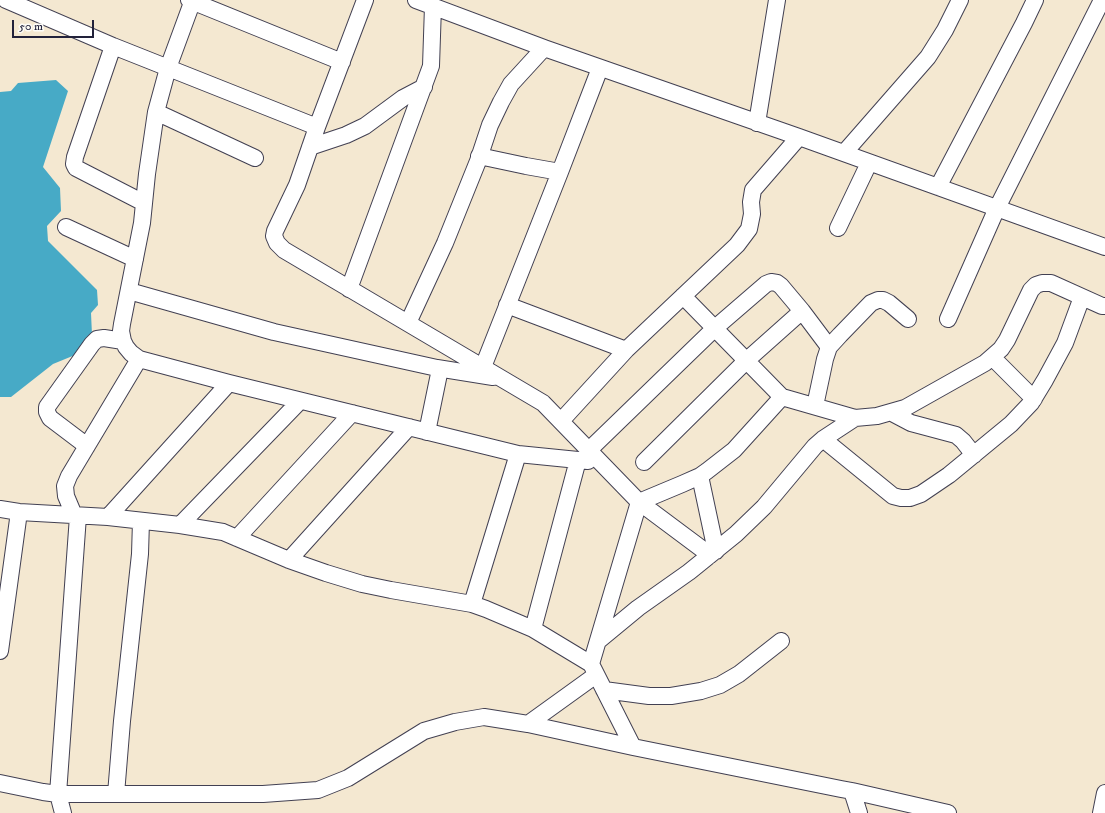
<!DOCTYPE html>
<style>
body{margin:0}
#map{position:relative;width:1105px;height:813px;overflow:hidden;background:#f4e8d1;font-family:"IM FELL DW Pica",serif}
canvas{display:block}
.scale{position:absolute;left:12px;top:20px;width:82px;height:18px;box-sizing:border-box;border:2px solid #22223b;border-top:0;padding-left:5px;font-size:12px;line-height:14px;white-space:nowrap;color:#22223b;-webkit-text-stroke:3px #fdfcf7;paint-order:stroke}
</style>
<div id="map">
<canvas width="1105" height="813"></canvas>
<div class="scale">50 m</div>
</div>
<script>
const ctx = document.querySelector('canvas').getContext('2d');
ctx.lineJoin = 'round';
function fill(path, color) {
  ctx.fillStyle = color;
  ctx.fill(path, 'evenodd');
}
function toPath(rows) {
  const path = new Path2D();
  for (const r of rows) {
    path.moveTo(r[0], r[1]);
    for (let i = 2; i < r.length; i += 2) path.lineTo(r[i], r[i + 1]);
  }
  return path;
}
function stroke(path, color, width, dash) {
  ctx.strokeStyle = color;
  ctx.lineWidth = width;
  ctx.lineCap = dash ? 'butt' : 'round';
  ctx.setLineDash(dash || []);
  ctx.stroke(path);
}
const water = toPath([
 [56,80,68,91,43,167,60,188,61,211,47,226,48,241,97,290,98,305,91,313,92,335,75,355,53,364,11,397,0,397,0,92,11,91,18,83]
]);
const minor = toPath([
 [6,0,113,46,317,127],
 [189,0,342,62],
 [193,0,168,68,156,112,255,158],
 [365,0,317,127,297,185,275,231,274,236,277,243,284,250,543,403,639,502,682,484,700,476,707,471,734,450,782,397,855,418,877,416,905,408,985,363,1001,349,1007,340,1031,290,1036,285,1042,283,1051,283,1102,306,1105,306],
 [416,0,544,48,799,137,1105,247],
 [113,46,75,157,74,164,76,168,144,203],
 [156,112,147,174,142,223,122,324,121,331,123,341,126,347,131,353,139,359,229,383,518,454,472,604],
 [757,123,777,0],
 [310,147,346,135,365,126,403,98,424,87],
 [844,153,928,57,945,30,960,0],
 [479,156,526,166,560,172],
 [938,187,1024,23,1035,0],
 [66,227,135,259],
 [838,228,869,163],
 [349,289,431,66,433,6],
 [129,291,274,332,437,368,493,377],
 [683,296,782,397],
 [507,305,626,350,561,421],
 [948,319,997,208,1102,0],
 [408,323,445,243,478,161,490,125,501,102,511,84,544,48],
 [626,350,737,245,749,229,752,214,751,202,753,190,799,137],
 [992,357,1034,399],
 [483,367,560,172,600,68],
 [815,406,825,359,829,347,840,335,871,303,878,300,883,300,889,303,908,319],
 [892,413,911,423,956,435,963,441,974,455],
 [427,432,440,369],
 [823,439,893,496,901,498,910,498,921,494,949,475,1011,424,1031,403,1045,380,1065,343,1082,297],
 [87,446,50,418,47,412,47,407,92,344,97,339,104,338,123,341],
 [589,450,715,328,766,284,771,282,777,283,781,286,802,311,829,347],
 [518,454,588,461],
 [644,462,747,360,802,311],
 [700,476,716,551],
 [0,509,19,512,108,517,180,525,223,532,237,538,289,560,326,573,362,584,391,590,472,604,486,609,533,629,591,664,639,502,710,555],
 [74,515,66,496,65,486,69,476,139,359],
 [108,517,229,383],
 [180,525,300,401],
 [237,538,352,413],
 [289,560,409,427],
 [533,629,578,460],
 [598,641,638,608,689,572,736,534,764,507,815,446,823,439,855,418],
 [0,651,19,512],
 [591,664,633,747],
 [604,690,649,696,671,696,701,691,720,685,739,674,781,641],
 [528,724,596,675],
 [0,783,43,792,58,794,263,794,318,790,348,778,424,731,455,722,484,717,528,724,633,747,841,789,852,791,948,813],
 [852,791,859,813],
 [116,794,122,721,140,554,141,521],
 [63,813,58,794,78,516],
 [1101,813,1105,793]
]);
fill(water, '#47aac6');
stroke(minor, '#424052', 18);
stroke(minor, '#fff', 16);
</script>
